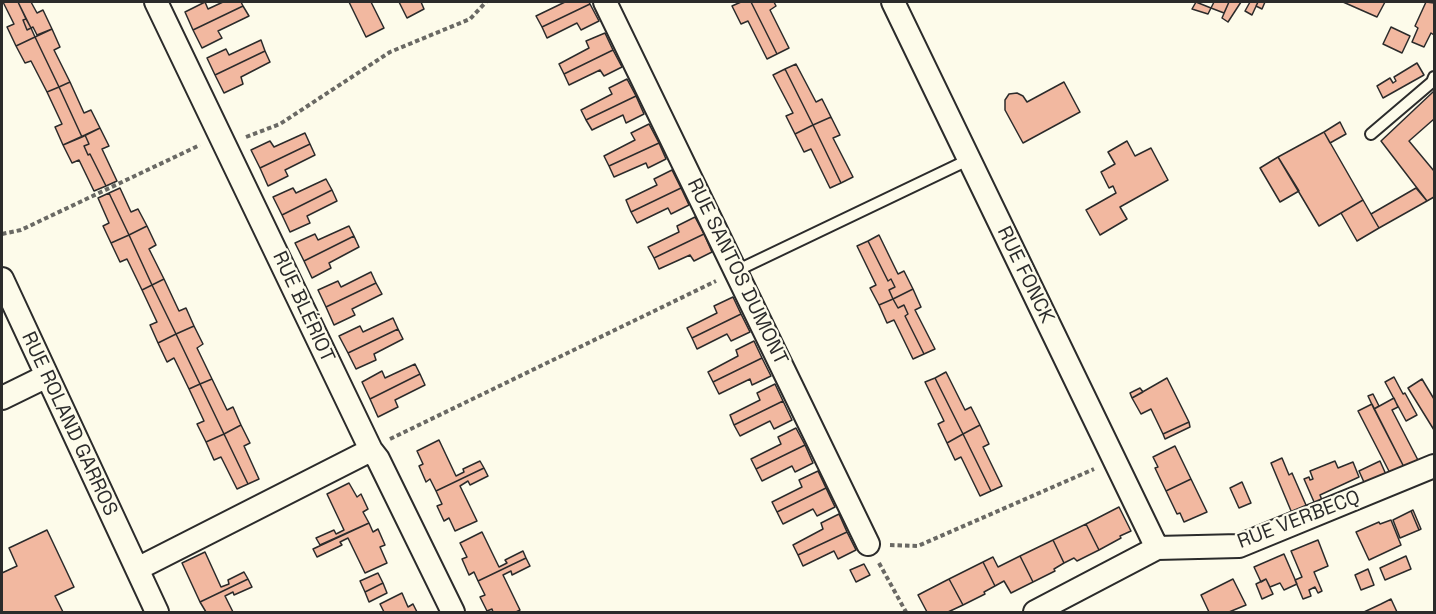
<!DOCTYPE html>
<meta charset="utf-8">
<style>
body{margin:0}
#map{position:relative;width:1436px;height:614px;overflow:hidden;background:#fdfbea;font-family:"Space Grotesk",sans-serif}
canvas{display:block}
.frame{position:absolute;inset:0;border:3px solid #2b2b2b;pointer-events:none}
</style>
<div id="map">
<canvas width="1436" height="614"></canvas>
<div class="frame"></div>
</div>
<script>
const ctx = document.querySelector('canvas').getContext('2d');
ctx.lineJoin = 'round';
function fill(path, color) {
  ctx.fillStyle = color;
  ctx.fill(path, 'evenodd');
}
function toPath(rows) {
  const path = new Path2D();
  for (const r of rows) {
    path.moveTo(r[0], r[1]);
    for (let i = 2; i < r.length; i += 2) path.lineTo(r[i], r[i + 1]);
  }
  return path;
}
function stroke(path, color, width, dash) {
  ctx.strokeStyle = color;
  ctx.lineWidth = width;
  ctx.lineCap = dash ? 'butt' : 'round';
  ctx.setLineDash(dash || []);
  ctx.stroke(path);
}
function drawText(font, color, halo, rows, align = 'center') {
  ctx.font = font + ' "Space Grotesk",sans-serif';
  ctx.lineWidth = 4.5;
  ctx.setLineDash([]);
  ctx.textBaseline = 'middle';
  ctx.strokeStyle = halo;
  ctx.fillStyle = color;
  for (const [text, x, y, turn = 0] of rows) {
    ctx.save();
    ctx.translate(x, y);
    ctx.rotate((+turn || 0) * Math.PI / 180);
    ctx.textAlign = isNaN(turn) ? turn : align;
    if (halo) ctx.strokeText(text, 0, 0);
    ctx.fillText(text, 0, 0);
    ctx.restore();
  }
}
const building = toPath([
 [3,2,18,2,26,19,23,20,27,30,31,28,35,37,16,46,7,27,14,24,3,2],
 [18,2,31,2,37,13,43,10,52,29,37,35,33,27,31,28,18,2],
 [205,2,208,9,223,2,241,2,243,6,193,30,185,12,205,2],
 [349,2,371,2,384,28,366,37,349,2],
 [399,2,421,2,424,9,407,18,399,2],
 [565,2,589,2,590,4,542,27,536,16,565,2],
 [741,2,751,2,777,54,767,59,748,21,741,24,732,6,741,2],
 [751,2,774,2,776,6,770,10,789,48,777,54,751,2],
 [1196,2,1211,8,1208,14,1192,9,1196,2],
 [1214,2,1229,2,1224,13,1211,8,1214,2],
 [1229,2,1241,2,1228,22,1222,18,1229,2],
 [1250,2,1258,2,1252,15,1245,11,1250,2],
 [1258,2,1265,2,1262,9,1256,6,1258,2],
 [1343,2,1385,2,1377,17,1343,2],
 [1426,2,1434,3,1434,35,1431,33,1424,47,1412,42,1418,28,1415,26,1426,2],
 [590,4,599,21,581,30,577,23,547,38,542,27,590,4],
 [243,6,249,16,218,31,222,38,202,48,193,30,243,6],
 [26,19,31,28,27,30,23,20,26,19],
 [1391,27,1410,36,1402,53,1383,44,1391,27],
 [52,29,60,47,54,50,70,82,59,87,35,37,52,29],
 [605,33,613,50,564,74,559,64,589,48,586,41,605,33],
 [35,37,59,87,47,92,31,61,25,63,16,46,35,37],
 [261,40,265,51,215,75,207,58,226,49,229,55,261,40],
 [613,50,622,67,604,76,600,70,569,85,564,74,613,50],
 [265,51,270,62,241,77,243,84,224,93,215,75,265,51],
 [1417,63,1424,75,1383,98,1377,86,1390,78,1393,83,1396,81,1394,77,1417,63],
 [796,64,816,102,822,99,831,117,813,125,785,69,796,64],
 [785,69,813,125,795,134,786,116,793,113,773,75,785,69],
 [627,79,636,96,586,120,581,110,612,94,609,88,627,79],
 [70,82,84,113,91,110,100,128,82,137,59,87,70,82],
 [1064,82,1080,112,1023,143,1005,110,1005,100,1009,94,1017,93,1023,96,1027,102,1064,82],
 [59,87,82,137,63,145,55,127,62,124,47,92,59,87],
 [1434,91,1434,119,1409,141,1434,171,1434,197,1427,201,1381,141,1434,91],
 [636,96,644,114,626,123,623,115,592,130,586,120,636,96],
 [831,117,840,135,833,138,853,177,841,183,813,125,831,117],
 [1340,122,1346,134,1330,143,1324,132,1340,122],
 [649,124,659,143,609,166,604,156,635,140,631,133,649,124],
 [813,125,841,183,830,188,811,149,804,152,795,134,813,125],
 [100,128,109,146,102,149,117,181,106,186,90,154,88,155,84,146,89,144,85,135,100,128],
 [1324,132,1363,200,1319,226,1278,157,1324,132],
 [305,133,310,144,260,168,251,150,270,141,274,147,305,133],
 [85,135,89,144,84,146,88,155,90,154,106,186,94,191,79,160,72,163,63,145,85,135],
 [1127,141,1135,156,1151,148,1168,180,1120,207,1127,219,1100,235,1086,210,1116,193,1113,186,1109,188,1101,172,1115,164,1108,152,1127,141],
 [659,143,666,159,648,168,646,163,614,177,609,166,659,143],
 [310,144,315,155,285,170,288,176,268,186,260,168,310,144],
 [1278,157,1299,191,1280,202,1260,168,1278,157],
 [672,170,681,188,631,212,626,200,657,185,654,179,672,170],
 [326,179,332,190,282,215,273,197,293,188,296,193,326,179],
 [120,188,131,212,138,209,147,226,129,235,109,193,120,188],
 [681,188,689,205,671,214,668,208,637,223,631,212,681,188],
 [1416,188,1427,201,1379,228,1371,214,1416,188],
 [332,190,337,201,307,216,310,223,290,232,282,215,332,190],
 [109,193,129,235,111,243,103,226,109,223,98,198,109,193],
 [1363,200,1379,228,1357,241,1341,213,1363,200],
 [695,217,704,234,654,258,648,247,679,232,677,226,695,217],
 [147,226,156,245,149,249,164,279,152,285,129,235,147,226],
 [349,226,354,236,304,261,295,243,315,234,318,240,349,226],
 [704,234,712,252,694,261,690,255,659,269,654,258,704,234],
 [129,235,152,285,142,290,127,259,120,262,111,243,129,235],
 [879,235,898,274,904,271,913,289,893,299,889,290,895,287,891,279,888,281,868,241,879,235],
 [354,236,359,247,329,263,331,268,312,278,304,261,354,236],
 [868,241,888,281,891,279,895,287,889,290,893,299,879,305,870,288,876,285,857,246,868,241],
 [371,272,376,283,326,307,318,290,338,281,341,287,371,272],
 [164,279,179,311,186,308,194,326,176,334,152,285,164,279],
 [376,283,382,294,352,309,355,315,334,325,326,307,376,283],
 [152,285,176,334,158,343,150,325,157,322,142,290,152,285],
 [913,289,921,307,915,310,935,349,924,354,905,316,908,314,904,305,898,308,893,299,913,289],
 [733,297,741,314,692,338,687,328,717,313,714,306,733,297],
 [893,299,898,308,904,305,908,314,905,316,924,354,913,359,894,320,887,323,879,305,893,299],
 [741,314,750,332,731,341,727,334,697,349,692,338,741,314],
 [393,318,398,329,348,353,339,336,360,326,363,332,393,318],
 [194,326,203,344,197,348,212,379,200,384,176,334,194,326],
 [398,329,403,339,374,354,376,360,356,369,348,353,398,329],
 [176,334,200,384,189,389,174,358,167,362,158,343,176,334],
 [754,341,762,358,713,382,708,372,738,356,736,350,754,341],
 [762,358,771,376,752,385,750,379,719,394,713,382,762,358],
 [415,364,420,374,370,399,362,382,382,371,385,378,415,364],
 [946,372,965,410,971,407,980,425,963,434,935,378,946,372],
 [420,374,425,385,395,400,398,407,378,417,370,399,420,374],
 [1394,377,1403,394,1405,393,1417,415,1406,421,1385,382,1394,377],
 [935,378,963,434,947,443,938,424,944,421,925,382,935,378],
 [1167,378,1189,422,1163,434,1151,409,1141,414,1132,398,1167,378],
 [212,379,227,410,233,407,241,425,224,434,200,384,212,379],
 [1422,379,1434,399,1434,430,1408,388,1422,379],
 [200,384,224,434,206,442,197,424,204,421,189,389,200,384],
 [775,384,783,401,734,425,730,415,760,400,757,393,775,384],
 [1140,388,1143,392,1132,398,1130,393,1140,388],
 [1373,394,1379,406,1374,409,1368,396,1373,394],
 [1394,398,1398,407,1392,410,1420,464,1406,471,1374,409,1394,398],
 [783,401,792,420,774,429,770,421,740,436,734,425,783,401],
 [1372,404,1406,471,1392,477,1358,411,1372,404],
 [1189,422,1190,427,1165,439,1163,434,1189,422],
 [241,425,250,443,244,446,259,479,248,484,224,434,241,425],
 [980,425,989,444,983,447,1002,486,991,491,963,434,980,425],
 [796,428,805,445,756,469,751,459,781,444,778,437,796,428],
 [224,434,248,484,237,489,221,457,214,460,206,442,224,434],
 [963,434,991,491,980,496,961,457,955,460,947,443,963,434],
 [439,440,456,476,464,472,463,469,480,461,484,468,436,491,430,479,426,482,419,466,423,464,417,451,439,440],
 [805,445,813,463,795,472,792,466,762,481,756,469,805,445],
 [1175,446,1191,479,1166,491,1155,468,1158,467,1153,457,1175,446],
 [1282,458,1289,475,1292,473,1309,512,1294,518,1271,463,1282,458],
 [1335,461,1338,468,1353,462,1359,477,1320,495,1325,508,1318,511,1304,479,1309,477,1310,480,1313,479,1310,471,1335,461],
 [1380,461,1388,479,1367,489,1359,471,1380,461],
 [484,468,488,476,470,485,468,481,460,486,477,521,455,531,449,518,444,521,437,506,442,504,436,491,484,468],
 [818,471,826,488,777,512,772,502,802,487,799,480,818,471],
 [1191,479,1207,512,1184,522,1180,513,1177,514,1166,491,1191,479],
 [1242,482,1251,503,1239,508,1230,488,1242,482],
 [349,483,357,497,361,494,368,509,363,512,369,523,320,545,316,538,334,530,336,534,344,530,327,494,349,483],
 [826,488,835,507,817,516,813,509,783,524,777,512,826,488],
 [1119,507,1131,531,1120,536,1121,538,1099,550,1086,524,1119,507],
 [1413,510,1421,529,1419,530,1411,511,1413,510],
 [1411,511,1419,530,1400,538,1393,520,1411,511],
 [839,514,847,532,798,555,793,545,823,529,821,523,839,514],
 [1391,520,1401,545,1369,560,1356,532,1379,522,1380,524,1391,520],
 [369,523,373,532,378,529,385,545,380,547,387,563,365,573,348,538,340,542,342,545,317,557,313,549,369,523],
 [1086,524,1099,550,1077,561,1074,558,1064,563,1053,540,1086,524],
 [47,530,74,587,55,596,63,612,2,612,2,573,17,566,9,548,47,530],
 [482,532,499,567,507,563,505,560,523,551,526,558,478,581,474,572,469,575,462,559,467,557,460,543,482,532],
 [847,532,856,550,838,559,834,551,803,566,798,555,847,532],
 [1053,540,1064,563,1054,569,1055,571,1033,582,1020,556,1053,540],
 [1318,540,1328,566,1314,572,1322,591,1318,593,1315,587,1309,590,1311,596,1303,599,1295,580,1302,577,1291,551,1318,540],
 [205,552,221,587,229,584,228,580,244,572,248,579,200,602,182,563,205,552],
 [1284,554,1297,584,1284,590,1280,583,1270,587,1266,579,1261,582,1254,567,1284,554],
 [1020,556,1033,582,1011,593,1004,581,995,586,983,562,993,557,998,567,1020,556],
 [1406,556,1411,569,1385,580,1380,568,1406,556],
 [526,558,530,566,512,575,511,571,503,575,520,610,516,612,493,612,492,609,487,611,480,597,485,595,478,581,526,558],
 [983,562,995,586,984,592,985,594,963,605,949,579,983,562],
 [864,564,870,575,856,582,850,570,864,564],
 [1368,569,1374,585,1361,590,1355,575,1368,569],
 [378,573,383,583,365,592,360,581,378,573],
 [248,579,252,587,234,595,233,592,225,596,233,612,206,612,200,602,248,579],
 [949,579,963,605,948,612,927,612,918,595,949,579],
 [1233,579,1246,605,1229,612,1209,612,1201,595,1233,579],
 [1266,579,1273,594,1262,599,1256,584,1266,579],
 [383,583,387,593,369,602,365,592,383,583],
 [402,593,408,607,413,604,417,612,384,612,380,604,402,593],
 [1391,599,1397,612,1364,612,1381,604,1391,599]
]);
const path = toPath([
 [246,137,280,124,390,52,470,19,486,2],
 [2,234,21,230,200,145],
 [390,439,716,281],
 [890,545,918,546,1094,469],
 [879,563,906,612]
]);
const service = toPath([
 [1371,134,1432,82,1434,77],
 [736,271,968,160]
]);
const minor = toPath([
 [156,2,371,450,378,459,453,612],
 [605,2,868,544],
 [893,2,1157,548],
 [2,279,157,612],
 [2,398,47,376],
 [137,569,371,450],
 [1035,612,1157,548,1239,546,1434,466]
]);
const streetNames = [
 ["RUE SANTOS DUMONT",737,272,64],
 ["RUE FONCK",1025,275,64],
 ["RUE BLÉRIOT",303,307,65],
 ["RUE ROLAND GARROS",69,424,65],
 ["RUE VERBECQ",1299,520,-21]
];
fill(building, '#f2b8a0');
stroke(building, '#2b2b2b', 1.5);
stroke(service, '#2b2b2b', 14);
stroke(minor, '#2b2b2b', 26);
stroke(path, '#6a6964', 4, [4.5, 3]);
stroke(service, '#fdfbea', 10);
stroke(minor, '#fdfbea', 22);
drawText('20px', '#2b2b2b', '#fdfbea', streetNames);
</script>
